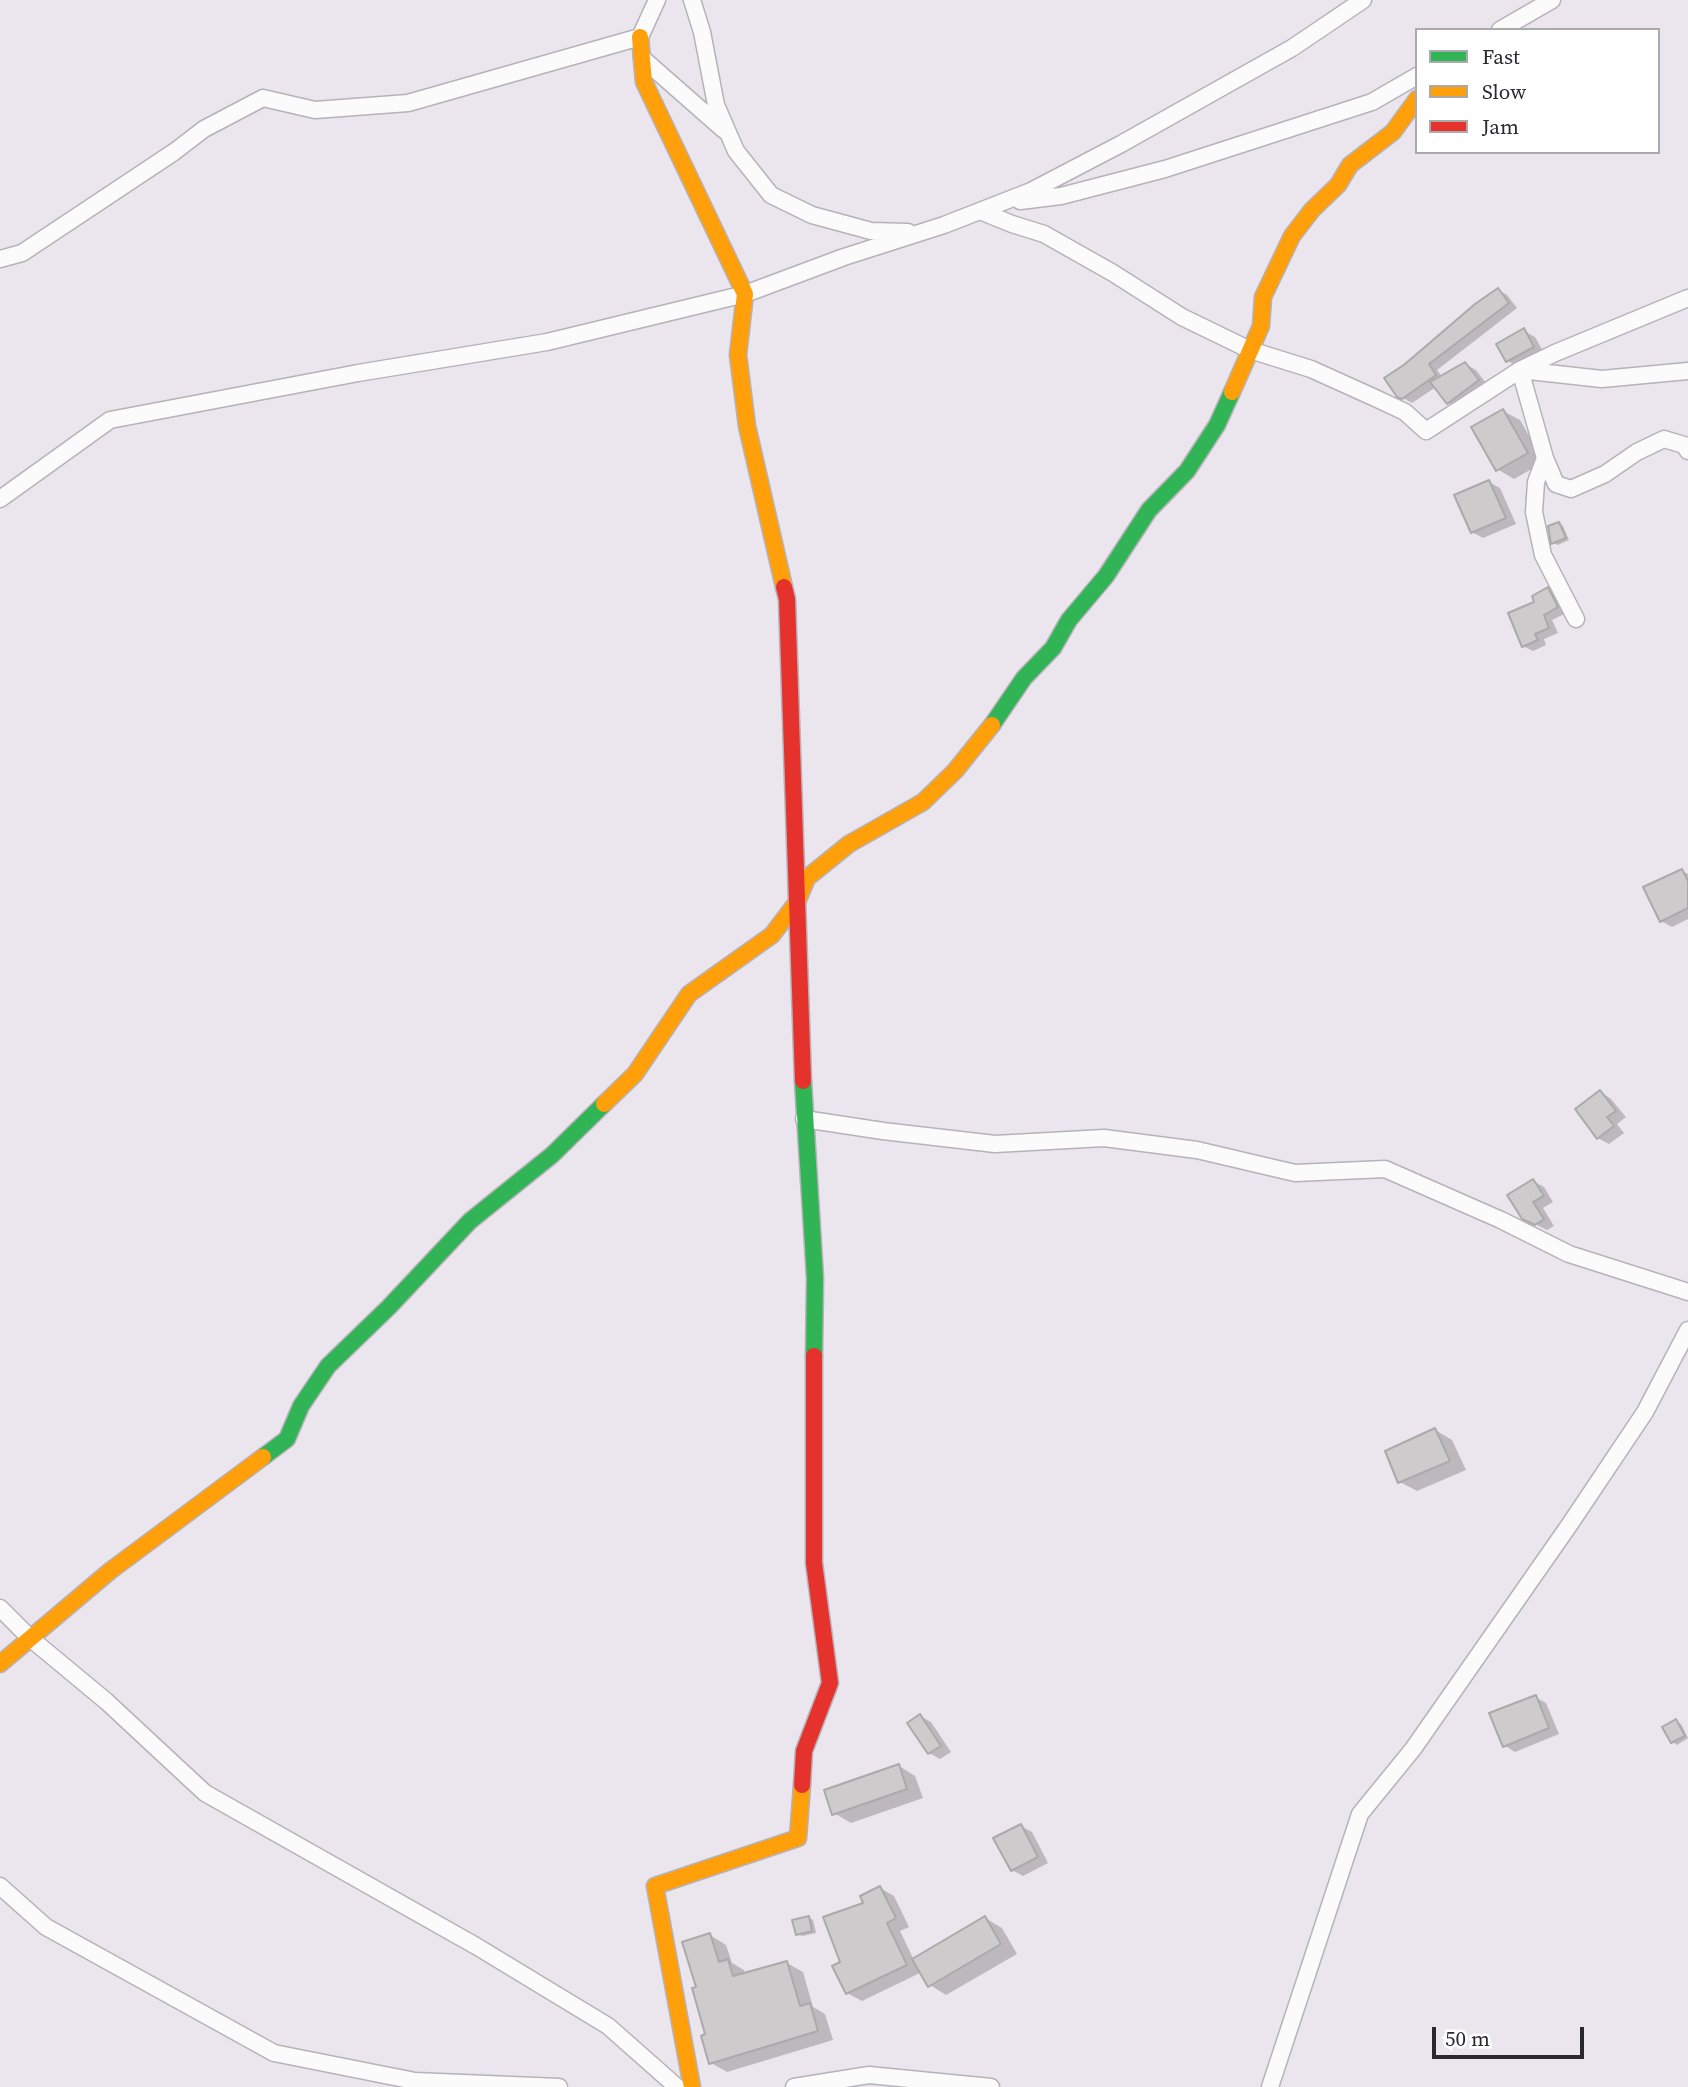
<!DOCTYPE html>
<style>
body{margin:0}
#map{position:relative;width:1688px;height:2087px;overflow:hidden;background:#ebe6ee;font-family:"Source Serif 4",serif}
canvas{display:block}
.legend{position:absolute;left:1415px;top:28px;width:245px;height:126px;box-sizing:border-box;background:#fff;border:2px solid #aba9ab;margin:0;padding:9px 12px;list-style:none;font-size:21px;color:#2c292e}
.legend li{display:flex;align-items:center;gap:14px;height:35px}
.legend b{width:35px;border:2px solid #aba9ab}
.scale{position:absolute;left:1432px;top:2027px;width:152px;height:32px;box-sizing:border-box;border:4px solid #2c292e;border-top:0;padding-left:9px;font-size:21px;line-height:24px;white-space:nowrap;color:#2c292e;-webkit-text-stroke:5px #fff;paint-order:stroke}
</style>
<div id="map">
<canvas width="1688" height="2087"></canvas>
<ul class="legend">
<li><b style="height:9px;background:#30b455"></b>Fast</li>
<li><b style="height:9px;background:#ff9f0a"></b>Slow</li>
<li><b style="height:9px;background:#e5322d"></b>Jam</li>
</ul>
<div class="scale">50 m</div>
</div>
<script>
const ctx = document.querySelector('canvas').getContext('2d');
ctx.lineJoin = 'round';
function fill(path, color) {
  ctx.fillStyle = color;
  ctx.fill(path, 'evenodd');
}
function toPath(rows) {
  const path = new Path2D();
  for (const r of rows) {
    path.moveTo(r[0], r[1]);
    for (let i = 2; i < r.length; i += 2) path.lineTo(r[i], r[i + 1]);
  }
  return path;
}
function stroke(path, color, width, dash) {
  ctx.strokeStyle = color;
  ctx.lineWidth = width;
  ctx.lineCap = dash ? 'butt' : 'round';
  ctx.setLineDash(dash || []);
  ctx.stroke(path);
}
const shadow = toPath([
 [1498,290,1507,295,1517,308,1437,370,1442,377,1465,364,1476,370,1489,387,1459,409,1448,403,1436,387,1412,403,1398,395],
 [1524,331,1535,337,1544,353,1518,367,1508,361],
 [1503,411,1520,420,1544,462,1514,479,1497,469],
 [1489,482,1500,488,1516,524,1483,538,1472,532],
 [1559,524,1563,526,1569,540,1558,545,1553,543],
 [1548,589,1557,595,1566,613,1552,620,1558,633,1544,639,1546,645,1533,651,1523,646,1537,603],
 [1682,871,1688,874,1688,919,1672,927,1661,921],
 [1601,1092,1611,1099,1626,1117,1617,1124,1624,1133,1609,1144,1598,1138],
 [1533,1181,1544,1187,1553,1202,1543,1208,1554,1226,1547,1230,1523,1218],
 [1435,1430,1452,1440,1466,1470,1417,1491,1400,1482],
 [1535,1697,1546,1703,1559,1734,1515,1752,1504,1745],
 [920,1716,931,1722,951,1752,940,1759,929,1753],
 [1676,1721,1681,1724,1688,1738,1677,1745,1673,1742],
 [899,1766,915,1776,923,1798,851,1823,834,1813],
 [1021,1826,1032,1832,1048,1863,1023,1876,1012,1870],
 [880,1888,894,1896,909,1927,900,1931,914,1960,985,1918,1002,1928,1017,1954,946,1995,930,1985,922,1972,862,2001,847,1993,842,1963,865,1904],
 [808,1917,813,1920,816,1933,802,1936,797,1933],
 [710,1935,726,1945,732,1963,744,1970,745,1975,787,1963,803,1972,813,2007,825,2014,833,2040,727,2072,711,2063,698,1988]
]);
const building = toPath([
 [1498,288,1509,303,1429,364,1436,375,1402,399,1397,397,1384,378,1405,364,1475,304,1498,288],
 [1524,328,1534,347,1506,362,1496,344,1524,328],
 [1465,362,1479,380,1447,404,1430,382,1465,362],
 [1503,409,1528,453,1496,471,1471,427,1503,409],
 [1489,480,1506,518,1471,533,1454,495,1489,480],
 [1559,522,1566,538,1551,544,1548,526,1559,522],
 [1548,587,1558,607,1544,615,1549,628,1535,634,1538,640,1522,647,1508,613,1534,602,1532,596,1548,587],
 [1682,869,1688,881,1688,908,1660,922,1643,887,1682,869],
 [1600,1090,1616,1111,1607,1117,1614,1126,1597,1139,1575,1109,1600,1090],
 [1533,1179,1544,1196,1533,1202,1544,1219,1535,1225,1522,1219,1507,1195,1533,1179],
 [1435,1428,1450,1461,1398,1483,1385,1451,1435,1428],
 [1536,1695,1549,1728,1503,1747,1489,1713,1536,1695],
 [920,1714,941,1746,928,1754,907,1723,920,1714],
 [1676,1719,1685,1736,1671,1743,1662,1727,1676,1719],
 [899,1764,907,1789,832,1815,824,1790,899,1764],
 [1021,1824,1038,1857,1011,1871,993,1838,1021,1824],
 [880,1886,896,1918,887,1923,907,1965,846,1994,832,1966,840,1962,823,1917,863,1903,860,1896,880,1886],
 [809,1916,812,1931,796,1935,792,1920,809,1916],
 [985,1916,1001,1944,928,1987,912,1959,985,1916],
 [710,1933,719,1962,728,1959,733,1976,787,1961,800,2006,810,2003,818,2031,709,2064,701,2036,705,2034,692,1988,696,1987,682,1942,710,1933]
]);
const street = toPath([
 [692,0,702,32,716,105,736,151,771,195,812,215,871,231,908,232],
 [1500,30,1552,0],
 [642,58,724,130],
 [1020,201,1061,196,1165,169,1372,102,1417,76],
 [980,211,1012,224,1044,234,1113,273,1182,317,1250,350,1311,369,1373,397,1405,412,1426,431,1520,370,1555,353,1688,298],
 [0,259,22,253,174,152,204,129,263,98,315,110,408,103,640,37,657,0],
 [1545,458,1556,484,1571,489,1605,474,1637,452,1664,439,1684,445,1688,451],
 [0,499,110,420,358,373,547,342,745,294,844,257,944,225,1031,191,1121,144,1292,48,1363,0],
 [1576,619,1543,555,1534,512,1536,482,1545,458,1520,370,1602,379,1688,371],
 [804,1119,883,1131,995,1144,1104,1138,1197,1150,1295,1173,1385,1169,1501,1220,1569,1254,1688,1292],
 [0,1608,30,1638,106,1701,205,1793,476,1946,608,2026,677,2087],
 [0,1886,46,1927,274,2053,415,2081,559,2087],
 [794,2087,869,2075,991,2087],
 [1270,2087,1360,1814,1413,1749,1570,1524,1645,1412,1688,1330]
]);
const fast = toPath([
 [992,725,1024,678,1053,648,1069,620,1106,576,1149,510,1187,471,1217,425,1232,392],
 [803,1081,815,1278,814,1356],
 [263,1457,287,1439,301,1406,328,1366,389,1307,470,1221,552,1155,604,1104]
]);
const slow = toPath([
 [640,37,644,82,745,294,738,355,747,426,784,587],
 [1232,392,1261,326,1263,297,1292,236,1312,210,1338,185,1350,165,1393,132,1417,99],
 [604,1104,635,1074,689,994,772,935,797,902,807,878,849,844,923,802,955,771,992,725],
 [0,1664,110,1571,263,1457],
 [692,2087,655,1886,798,1838,802,1785]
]);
const jam = toPath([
 [784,587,787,599,803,1081],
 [802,1785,804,1751,830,1683,814,1563,814,1356]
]);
fill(shadow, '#0003');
fill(building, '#cdcbcc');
stroke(building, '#aba9a9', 2);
stroke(street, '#b6b2b8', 19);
stroke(fast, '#b6b2b8', 19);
stroke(slow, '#b6b2b8', 19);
stroke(jam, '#b6b2b8', 19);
stroke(street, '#fcfbfc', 16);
stroke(fast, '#30b455', 16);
stroke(slow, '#ff9f0a', 16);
stroke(jam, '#e5322d', 16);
</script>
